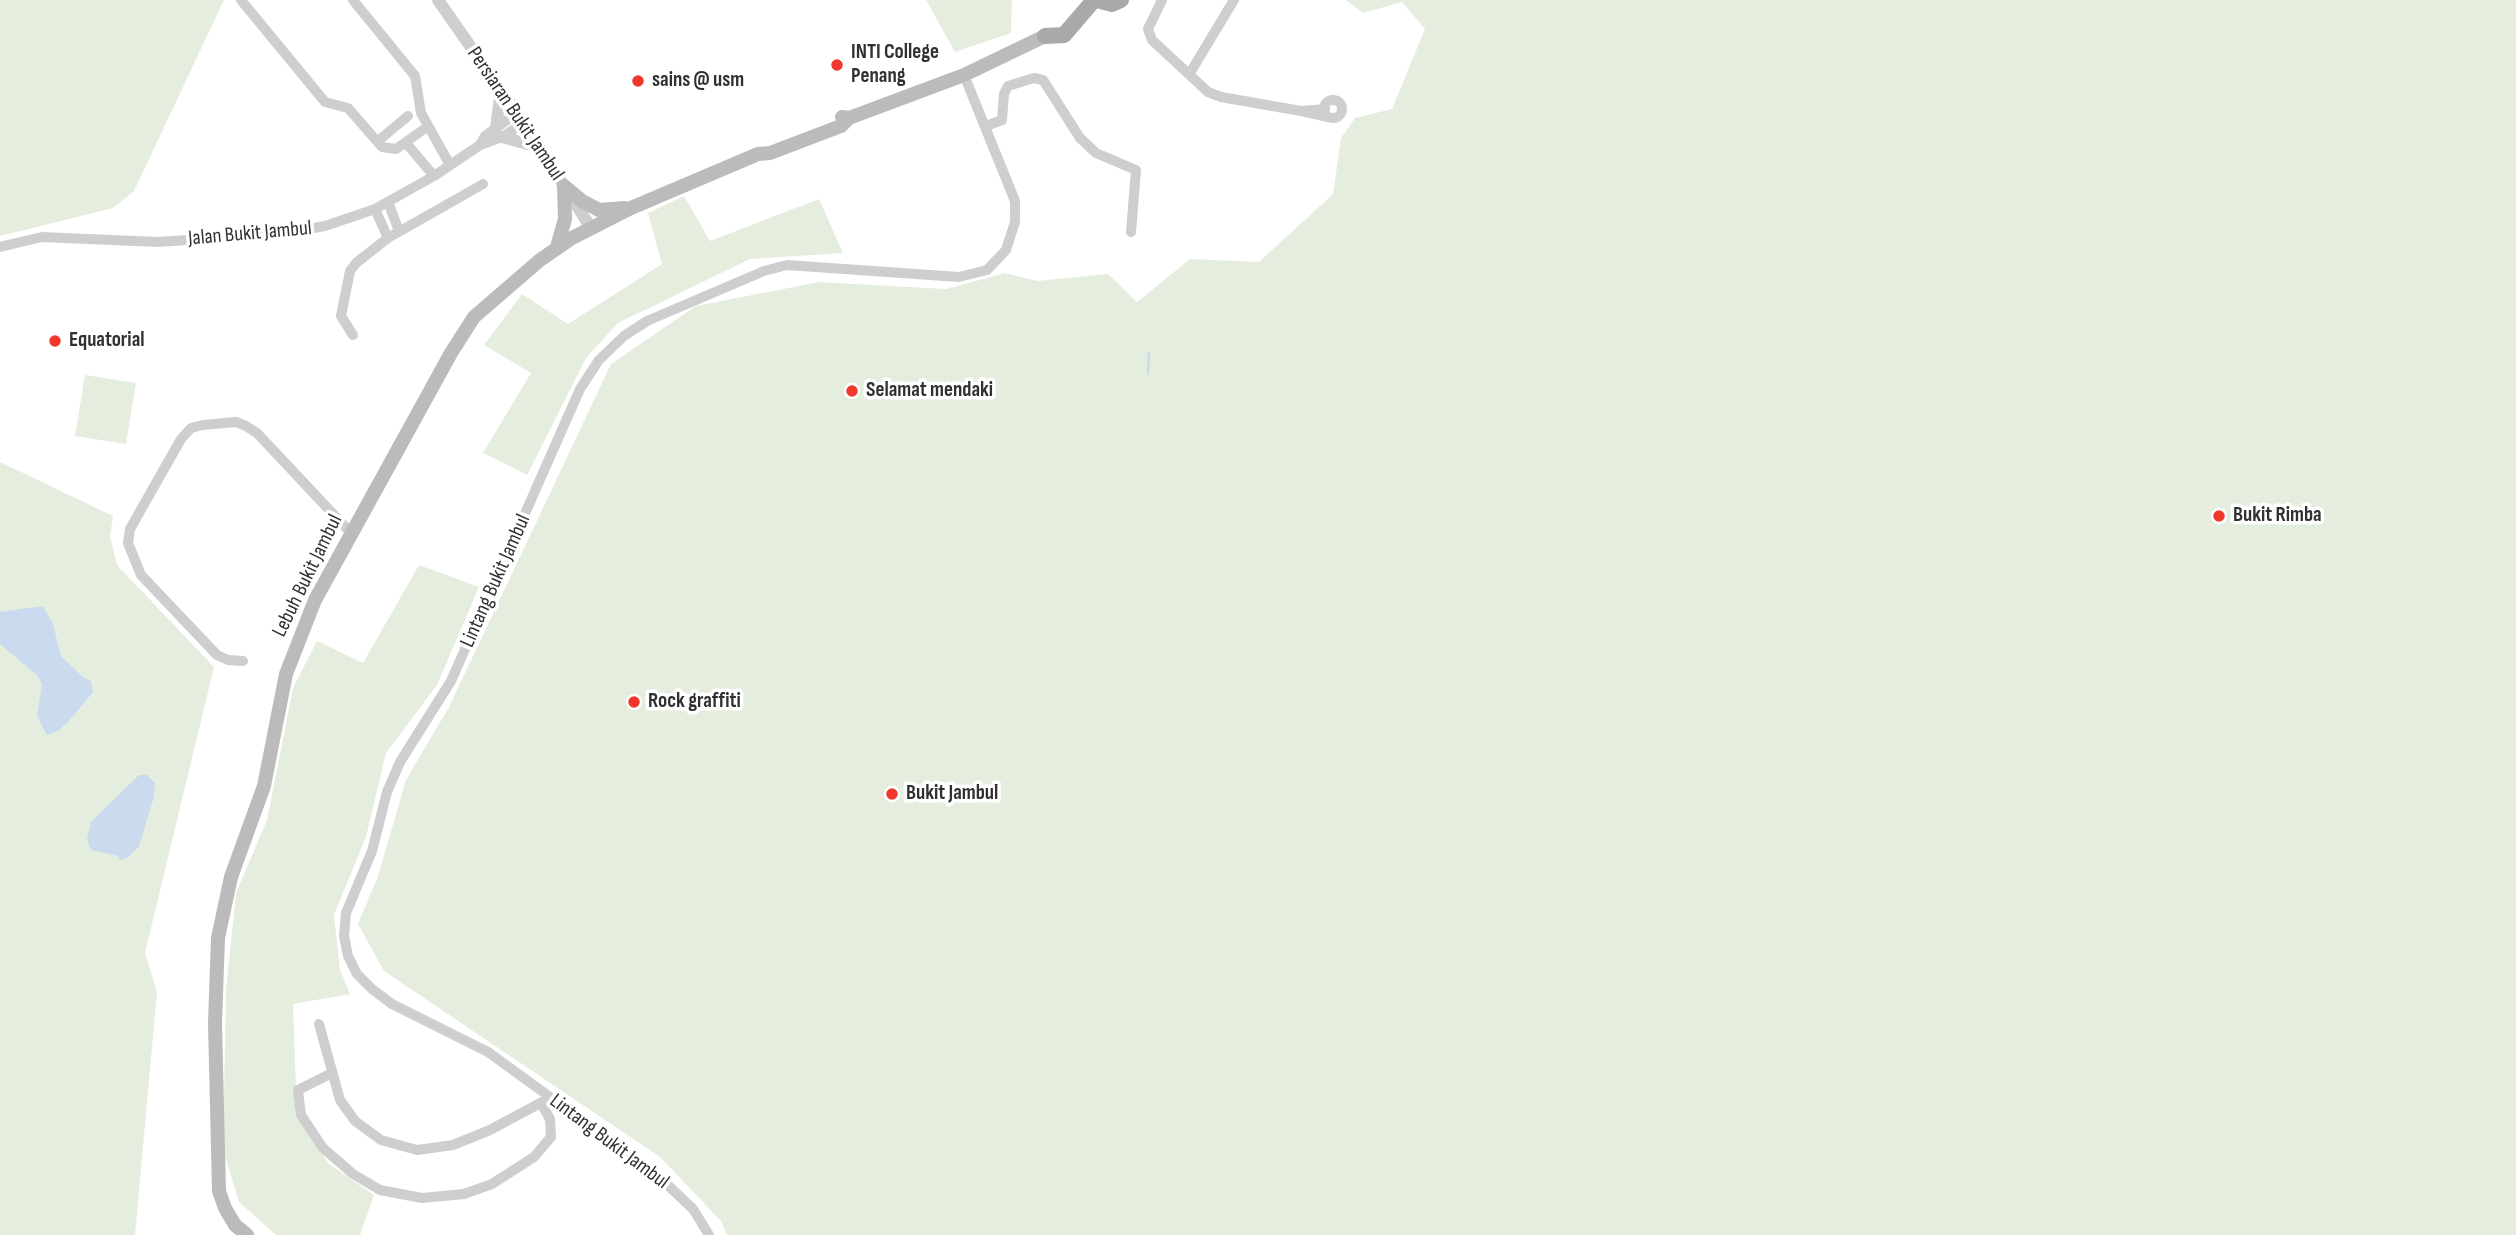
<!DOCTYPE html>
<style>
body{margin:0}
canvas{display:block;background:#fff}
</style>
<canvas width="2516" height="1235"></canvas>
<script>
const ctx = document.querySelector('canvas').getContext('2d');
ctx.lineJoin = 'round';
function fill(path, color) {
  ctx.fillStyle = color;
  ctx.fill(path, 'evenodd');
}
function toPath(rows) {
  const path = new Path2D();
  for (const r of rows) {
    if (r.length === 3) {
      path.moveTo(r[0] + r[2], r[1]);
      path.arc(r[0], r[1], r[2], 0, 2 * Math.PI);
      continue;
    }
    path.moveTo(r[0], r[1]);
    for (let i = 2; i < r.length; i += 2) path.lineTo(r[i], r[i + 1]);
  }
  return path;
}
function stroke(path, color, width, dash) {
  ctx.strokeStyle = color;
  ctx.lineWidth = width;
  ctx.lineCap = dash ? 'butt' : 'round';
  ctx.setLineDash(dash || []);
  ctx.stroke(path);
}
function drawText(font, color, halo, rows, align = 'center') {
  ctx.font = font + ' "Sofia Sans Condensed",sans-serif';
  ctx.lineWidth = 7;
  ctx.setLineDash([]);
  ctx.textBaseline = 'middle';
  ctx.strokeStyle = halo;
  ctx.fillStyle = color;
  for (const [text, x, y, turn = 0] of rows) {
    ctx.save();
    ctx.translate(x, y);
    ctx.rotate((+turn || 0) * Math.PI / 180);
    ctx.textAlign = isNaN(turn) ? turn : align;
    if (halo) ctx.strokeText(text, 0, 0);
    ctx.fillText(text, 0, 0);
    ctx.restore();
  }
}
const green = toPath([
 [0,0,224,0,134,191,113,208,0,236],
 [926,0,1012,0,1011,33,955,52],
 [1346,0,2516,0,2516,1235,727,1235,721,1221,660,1157,384,971,358,924,378,876,406,780,449,707,611,364,696,306,819,282,946,289,1005,273,1037,281,1108,274,1137,302,1190,259,1259,262,1333,194,1341,138,1355,118,1392,109,1425,29,1402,2,1363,13],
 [684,196,710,241,819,199,843,253,750,259,618,323,586,358,527,475,483,453,531,373,484,345,522,294,568,324,662,264,648,213],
 [85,375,136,383,126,444,75,436],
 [0,462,113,516,110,536,117,565,214,667,145,953,157,992,135,1235,0,1235],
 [419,565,479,587,437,685,386,753,366,837,334,915,340,970,350,994,293,1004,297,1116,329,1164,374,1195,360,1235,276,1235,239,1202,223,1149,226,990,236,893,267,820,293,688,317,641,363,663]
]);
const water = toPath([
 [43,606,53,624,61,656,84,678,91,681,93,692,69,721,58,731,47,735,37,716,42,684,37,675,0,644,0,612],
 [139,775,147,775,155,783,154,797,139,846,129,857,120,860,118,856,91,850,87,840,91,822]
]);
const stream = toPath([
 [1148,374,1149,353]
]);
const minor = toPath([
 [241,0,325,102,348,108,382,147,396,149,427,127],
 [353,0,415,76,421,113,450,165],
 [1162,0,1148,29,1152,40,1208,92,1221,97,1301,111],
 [1190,73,1234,0],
 [1333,109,9],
 [1325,109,1301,111,1328,117],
 [986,126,1002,120,1004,94,1008,86,1034,78,1043,80,1080,138,1096,153,1136,170,1131,232],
 [378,141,408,116],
 [406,143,434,176],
 [480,145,502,137,524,123],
 [388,202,399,231],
 [375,209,388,238],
 [0,247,42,237,158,242,286,233,325,226,375,209,434,176,480,145,485,136,517,113],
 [353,335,341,316,350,271,356,263,388,238,483,184],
 [243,661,228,660,217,655,141,575,128,543,130,529,181,439,191,428,203,425,236,422,246,426,257,433,351,533],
 [319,1024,340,1100,355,1121,381,1140,417,1150,453,1145,490,1130,546,1100],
 [330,1074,298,1090,301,1115,323,1148,353,1174,380,1190,422,1198,464,1194,492,1184,534,1157,551,1137,550,1119,541,1103],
 [709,1235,693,1209,656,1174,488,1052,392,1004,372,989,357,974,348,956,344,936,346,913,372,851,387,792,400,762,451,681,580,389,599,360,624,336,647,321,764,271,787,265,959,277,987,270,1006,250,1015,222,1015,201,964,75]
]);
const tertiary = toPath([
 [438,0,524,123,591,228],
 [496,128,501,90],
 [502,137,539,147]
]);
const secondary = toPath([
 [842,117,849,118,964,75,1045,36],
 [564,186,582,201,599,210,625,208],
 [557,247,565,219,564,186],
 [247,1235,235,1225,225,1208,219,1191,215,1023,218,938,231,877,264,786,286,674,315,600,451,353,474,317,540,260,572,238,631,208,758,154,770,153,841,126,849,118]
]);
const primary = toPath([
 [1097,0,1112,4,1121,0],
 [1045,36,1064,35,1094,0]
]);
const markers = [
 [837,65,7,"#f0372b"],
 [638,81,7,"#f0372b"],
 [55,341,7,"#f0372b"],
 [852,391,7,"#f0372b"],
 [2219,516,7,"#f0372b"],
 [634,702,7,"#f0372b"],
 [892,794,7,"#f0372b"]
];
const poiNames = [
 ["INTI College",851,53],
 ["Penang",851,77],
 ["sains @ usm",652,81],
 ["Equatorial",69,341],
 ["Selamat mendaki",866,391],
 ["Bukit Rimba",2233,516],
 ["Rock graffiti",648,702],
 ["Bukit Jambul",906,794]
];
const streetNames = [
 ["Persiaran Bukit Jambul",515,114,56],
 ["Jalan Bukit Jambul",250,234,-5],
 ["Lebuh Bukit Jambul",308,576,-64],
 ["Lintang Bukit Jambul",496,581,-66],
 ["Lintang Bukit Jambul",609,1142,37]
];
fill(green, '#e5eede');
fill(water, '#cadbef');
stroke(stream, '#cadbef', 2.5);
stroke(minor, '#cecece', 10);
stroke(tertiary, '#cecece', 12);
stroke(secondary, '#bbb', 14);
stroke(primary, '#a9a9a9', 16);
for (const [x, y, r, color] of markers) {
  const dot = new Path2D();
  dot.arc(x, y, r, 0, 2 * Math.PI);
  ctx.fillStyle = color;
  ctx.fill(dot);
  stroke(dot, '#fff', 2.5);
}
drawText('bold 21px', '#313131', '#fff', poiNames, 'left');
drawText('21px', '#313131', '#fff', streetNames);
</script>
